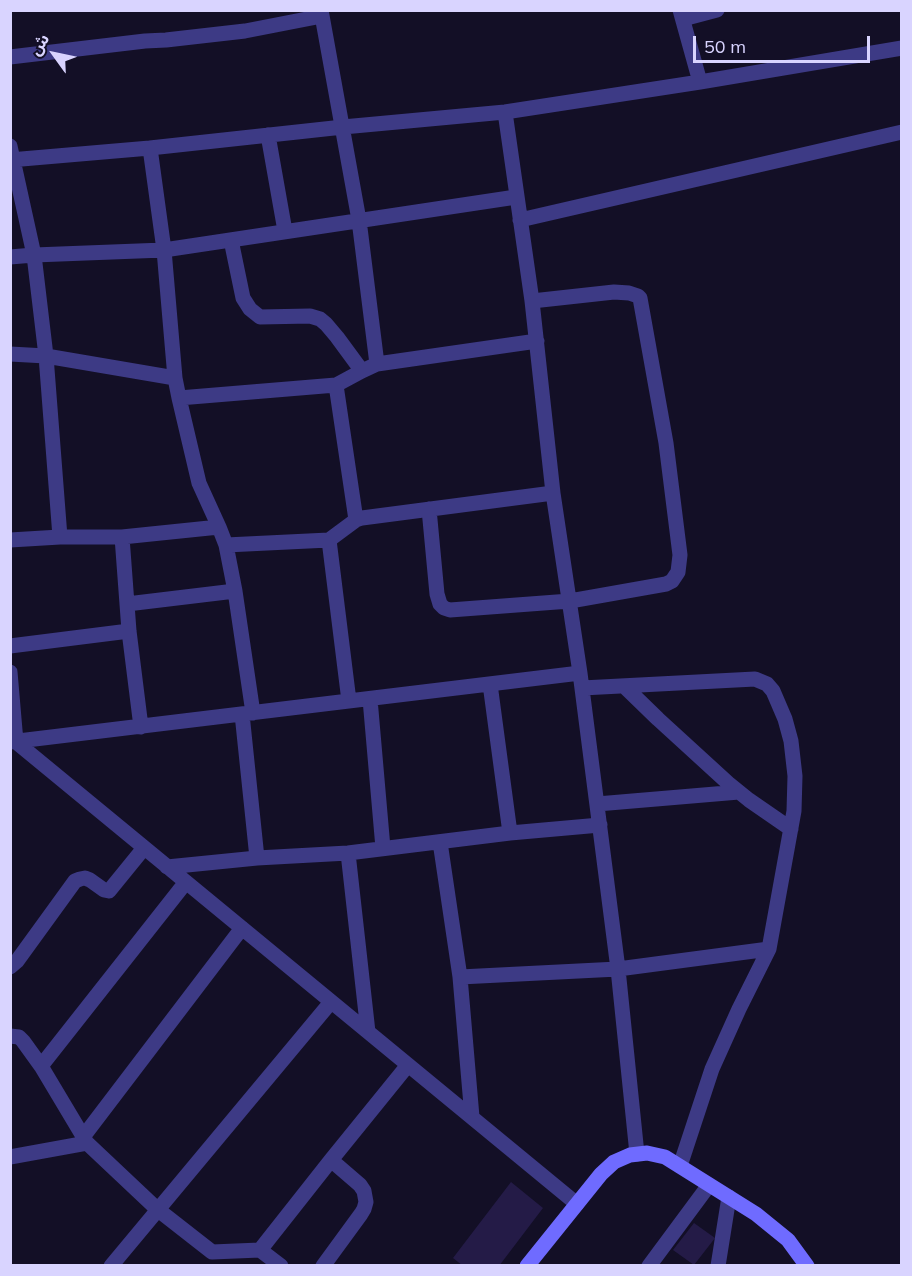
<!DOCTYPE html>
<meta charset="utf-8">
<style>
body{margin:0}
#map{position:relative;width:912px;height:1276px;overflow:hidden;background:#130f26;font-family:Mulish,"Noto Sans Arabic",sans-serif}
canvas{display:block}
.frame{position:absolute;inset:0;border:12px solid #d9d4ff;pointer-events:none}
.north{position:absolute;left:24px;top:24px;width:60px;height:60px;-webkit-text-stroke:4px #130f26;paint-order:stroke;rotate:303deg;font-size:16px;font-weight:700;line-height:24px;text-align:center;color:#d9d4ff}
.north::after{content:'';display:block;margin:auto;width:21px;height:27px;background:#d9d4ff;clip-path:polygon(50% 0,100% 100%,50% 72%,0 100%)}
.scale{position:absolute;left:693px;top:36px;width:177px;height:27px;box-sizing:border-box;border:3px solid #d9d4ff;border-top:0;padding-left:8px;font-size:18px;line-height:21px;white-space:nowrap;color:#d9d4ff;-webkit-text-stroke:4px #130f26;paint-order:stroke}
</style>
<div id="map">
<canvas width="912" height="1276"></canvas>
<div class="frame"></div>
<div class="north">ش</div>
<div class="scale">50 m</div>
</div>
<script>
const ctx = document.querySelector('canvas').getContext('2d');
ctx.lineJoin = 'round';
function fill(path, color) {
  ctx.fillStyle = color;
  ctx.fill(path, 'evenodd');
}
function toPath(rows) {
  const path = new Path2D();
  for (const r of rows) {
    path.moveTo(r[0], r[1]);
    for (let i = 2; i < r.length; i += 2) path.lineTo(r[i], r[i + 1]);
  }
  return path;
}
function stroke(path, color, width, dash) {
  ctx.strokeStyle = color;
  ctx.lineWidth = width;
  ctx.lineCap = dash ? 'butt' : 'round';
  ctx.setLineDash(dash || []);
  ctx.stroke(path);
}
const building = toPath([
 [511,1182,543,1208,499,1266,463,1266,453,1258],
 [694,1223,715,1238,694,1265,673,1250]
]);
const street = toPath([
 [321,10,359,220,377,364],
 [680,10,700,82],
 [683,19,717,10],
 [10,57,145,41,166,40,245,31,322,16],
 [505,112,532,301,553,493,580,673,618,969,637,1154],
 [268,135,285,231],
 [10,146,34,255,46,356,60,537],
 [150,148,164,250,175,378,179,398,199,483,219,527,226,545,235,591,253,713],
 [10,160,150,148,343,127,505,112,700,82,902,48],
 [520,220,902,132],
 [231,240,243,298,250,309,260,317,310,316,320,319,326,324,337,337,362,371],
 [10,257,34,255,164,250,516,197],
 [10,354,46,356,175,378],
 [336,385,356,520],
 [179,398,336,385,362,371,377,364,537,341],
 [429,509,437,594,440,604,444,608,450,610,570,601,666,584,672,581,678,572,680,555,666,443,640,298,638,296,629,293,614,292,532,301],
 [122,537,129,631,141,727],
 [10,540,60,537,122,537,219,527],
 [329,540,349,701],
 [226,545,329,540,356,520,362,518,553,493],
 [127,604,235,591],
 [10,646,129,631],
 [10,672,16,742,577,1204],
 [490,684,510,833],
 [624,686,658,719,728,783,749,800,791,829],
 [582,688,755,679,767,684,773,691,785,719,791,741,795,776,794,811,769,949,739,1009,712,1069,680,1166],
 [370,699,383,848],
 [242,714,257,858],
 [10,742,580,673],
 [597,804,739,792],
 [440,842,460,977,472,1117],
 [348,853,368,1032],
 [167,867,257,858,348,853,510,833,600,825],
 [10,967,17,961,75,881,80,879,85,878,90,880,104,890,109,891,144,848],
 [460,977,618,969,769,949],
 [10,1036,19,1037,23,1041,41,1066,87,1143,157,1209,212,1252,260,1250,281,1266],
 [41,1066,186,882],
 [83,1137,242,928],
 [10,1157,87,1143],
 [260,1250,331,1160,408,1065],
 [111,1266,331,1002],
 [323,1266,361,1214,364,1209,366,1202,364,1191,360,1185,331,1160],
 [649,1266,709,1185],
 [718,1266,729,1197]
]);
const secondary = toPath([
 [527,1266,601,1174,614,1162,630,1155,647,1153,665,1157,756,1214,788,1240,807,1266]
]);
fill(building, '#241b47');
stroke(street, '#3d3a85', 15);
stroke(secondary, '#6f6bff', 15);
</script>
